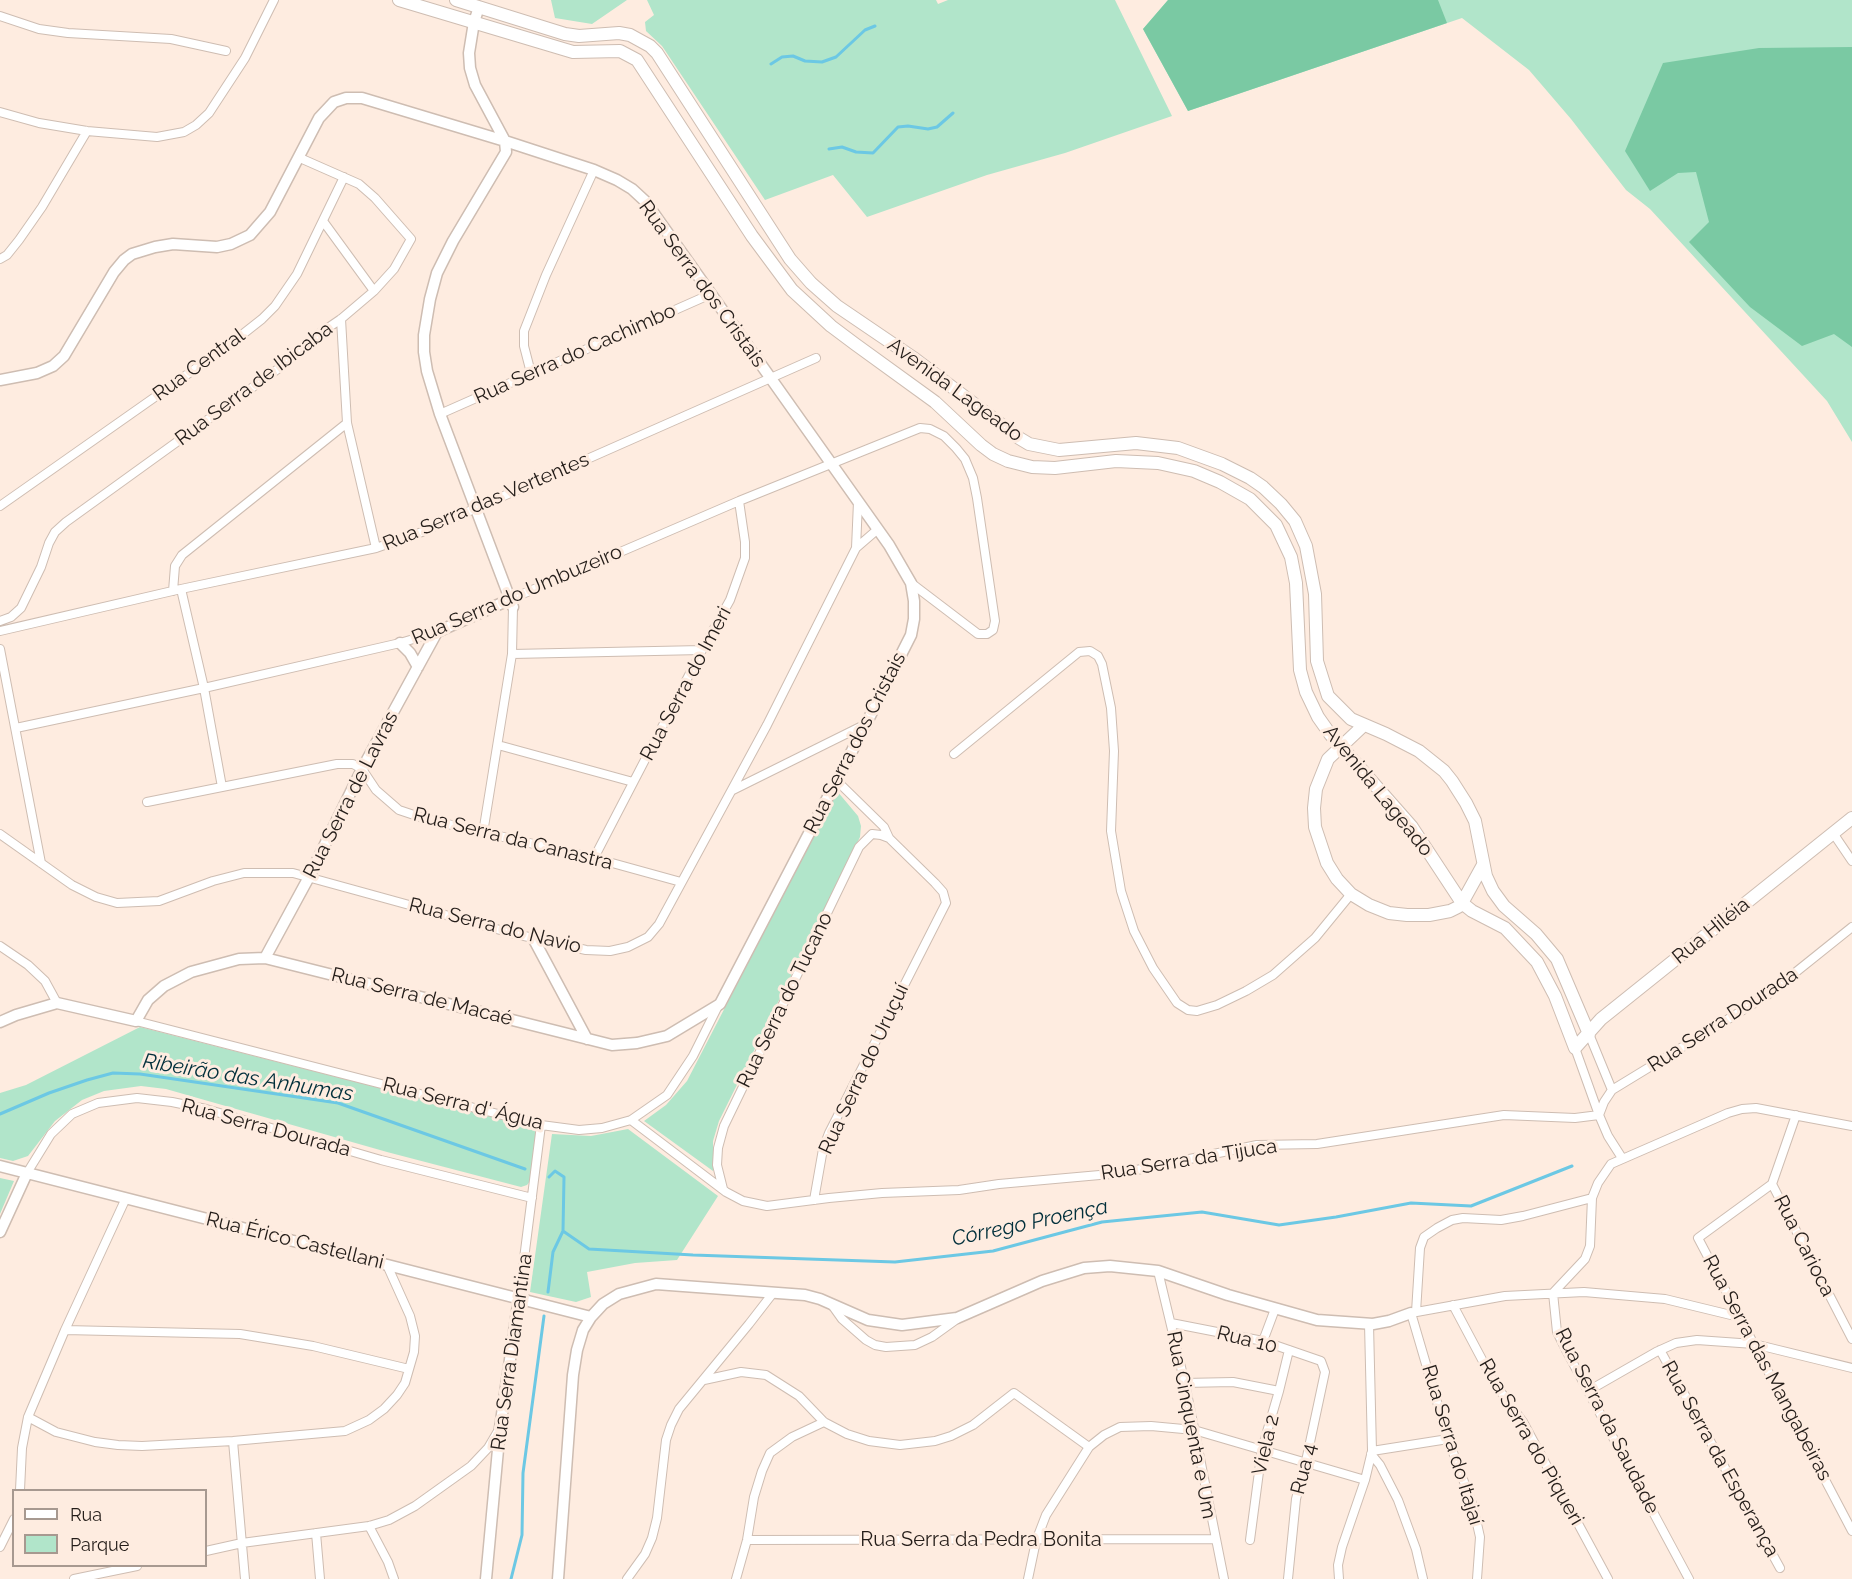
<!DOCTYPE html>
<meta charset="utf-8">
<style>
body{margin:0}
#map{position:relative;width:1852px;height:1579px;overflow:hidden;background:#feece0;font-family:Raleway,sans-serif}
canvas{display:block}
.legend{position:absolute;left:12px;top:1489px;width:195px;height:78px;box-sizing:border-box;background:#feece0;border:2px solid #a79990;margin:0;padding:8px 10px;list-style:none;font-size:18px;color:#241d19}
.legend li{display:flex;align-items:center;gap:12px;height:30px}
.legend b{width:30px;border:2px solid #a79990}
</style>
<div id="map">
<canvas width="1852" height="1579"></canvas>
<ul class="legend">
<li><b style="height:8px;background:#fff"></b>Rua</li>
<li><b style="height:16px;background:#b1e5ca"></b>Parque</li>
</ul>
</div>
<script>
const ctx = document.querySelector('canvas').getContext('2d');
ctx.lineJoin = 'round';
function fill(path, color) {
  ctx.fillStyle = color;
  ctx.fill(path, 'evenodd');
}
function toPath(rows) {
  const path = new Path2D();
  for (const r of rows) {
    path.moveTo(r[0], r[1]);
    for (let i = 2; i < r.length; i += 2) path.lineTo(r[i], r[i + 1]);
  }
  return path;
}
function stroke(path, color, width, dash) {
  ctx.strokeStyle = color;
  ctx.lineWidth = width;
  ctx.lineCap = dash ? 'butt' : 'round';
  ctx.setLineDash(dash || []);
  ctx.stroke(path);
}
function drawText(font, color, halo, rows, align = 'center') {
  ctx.font = font + ' Raleway,sans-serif';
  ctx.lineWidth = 6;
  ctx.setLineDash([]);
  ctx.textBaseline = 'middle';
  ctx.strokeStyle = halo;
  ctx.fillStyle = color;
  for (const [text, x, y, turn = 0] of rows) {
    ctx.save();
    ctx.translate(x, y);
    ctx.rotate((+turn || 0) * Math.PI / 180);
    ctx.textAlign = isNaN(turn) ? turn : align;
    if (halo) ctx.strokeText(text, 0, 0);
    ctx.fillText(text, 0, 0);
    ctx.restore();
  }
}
const green = toPath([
 [551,0,627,0,592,24,555,18],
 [647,0,936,0,938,4,948,0,1115,0,1172,116,1065,153,987,175,867,217,833,175,765,200,662,46,646,31,645,22,654,15],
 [1168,0,1852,0,1852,442,1827,401,1650,209,1626,190,1571,119,1529,70,1462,18,1188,111,1143,29],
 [837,791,858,816,861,826,860,837,719,1121,713,1141,713,1171,644,1121,666,1105,687,1081],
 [140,1027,533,1127,537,1132,531,1180,527,1185,521,1187,387,1152,166,1089,141,1086,104,1091,82,1100,55,1121,28,1156,13,1161,0,1158,0,1093,26,1085],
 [628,1129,718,1196,677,1260,635,1263,587,1272,591,1297,576,1302,530,1292,552,1134,591,1136],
 [0,1178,14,1181,0,1214]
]);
const forest = toPath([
 [1168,0,1438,0,1447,23,1188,111,1143,29],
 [1852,47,1852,347,1834,334,1802,346,1750,307,1689,242,1709,222,1696,172,1678,173,1650,191,1625,151,1663,63,1759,48]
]);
const stream = toPath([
 [771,64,782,57,793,56,805,61,822,62,836,57,865,30,875,26],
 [829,149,842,147,856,152,873,153,898,127,908,126,928,129,937,127,953,113],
 [0,1114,49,1093,87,1080,113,1073,140,1074,338,1103,525,1169],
 [549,1177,555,1171,564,1177,563,1231,589,1249,693,1255,895,1262,993,1251,1102,1222,1202,1212,1279,1225,1336,1217,1411,1203,1471,1206,1572,1166],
 [548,1292,553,1252,563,1231],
 [511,1579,522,1535,523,1473,544,1316]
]);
const minor = toPath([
 [0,16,39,29,68,33,171,39,226,51],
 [0,112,39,123,87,131,157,137,184,132,196,125,209,113,245,58,274,0],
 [323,221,374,291],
 [0,259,7,255,19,240,42,207,87,131],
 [341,319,347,423,376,548],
 [531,373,524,346,524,331,546,275,594,170],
 [440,414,711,294],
 [0,506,229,345,262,319,275,306,297,274,344,177],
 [856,548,878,529],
 [181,589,204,688,222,787],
 [173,591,175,566,182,555,347,423],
 [511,599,739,501,920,428,930,429,944,436,956,448,965,459,973,478,977,498,995,621,993,630,987,634,978,634,911,583],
 [0,621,11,617,21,608,41,567,49,543,55,532,66,522,289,361,319,334,341,319,374,291,394,269,411,239,375,198,359,184,300,158],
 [0,631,181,589,376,548,422,532,816,358],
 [0,649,41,863],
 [512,654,702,650],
 [16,728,204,688,400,643,437,632],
 [498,745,633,782],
 [954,754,1079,652,1090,651,1098,656,1102,664,1111,708,1114,751,1111,831,1121,891,1134,931,1153,968,1177,1003,1188,1010,1197,1011,1217,1005,1246,991,1273,975,1315,938,1351,894],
 [733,790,866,724],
 [147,802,337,764,353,764,362,769,376,790,399,810,426,819,594,858,681,882],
 [483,833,512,654,513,607],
 [1833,833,1852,861],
 [0,834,72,885,96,897,117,903,159,901,213,881,244,873,293,873,511,933,586,950,610,951,628,947,648,937,659,924,767,725,856,548,858,502],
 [594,858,702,650,730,600,745,558,745,542,739,501],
 [0,946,28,965,45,981,57,1003],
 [136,1021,541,1125,579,1130,602,1128,631,1120,667,1095,693,1056,719,1004],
 [1589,1034,1612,1090],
 [1575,1048,1599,1115,1608,1136,1622,1158],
 [1599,1115,1604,1102,1612,1090,1766,996,1852,927],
 [1796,1115,1772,1184,1698,1238,1852,1531],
 [631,1120,726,1192,743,1201,767,1206,829,1198,882,1193,959,1190,999,1184,1122,1173,1257,1145,1317,1144,1504,1115,1575,1118,1599,1115],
 [27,1173,51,1134,72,1114,98,1103,137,1098,172,1102,206,1109,381,1160,532,1198],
 [1772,1184,1852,1339],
 [723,1189,717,1165,718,1148,724,1126,859,847,872,834,881,835,889,838],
 [814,1200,823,1149,829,1133,946,903,943,892,935,883,889,838,884,827,837,781],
 [1158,1271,1186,1388,1224,1579],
 [519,1298,541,1125],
 [832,1305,842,1319,866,1340,875,1345,886,1347,915,1345,932,1337,957,1319],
 [1453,1305,1495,1384,1523,1422,1608,1579],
 [1416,1312,1420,1248,1424,1237,1437,1228,1452,1220,1463,1218,1501,1220,1523,1216,1592,1198],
 [1171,1323,1263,1341,1321,1361,1325,1372,1306,1461,1296,1499,1288,1579],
 [65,1330,240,1334,313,1346,409,1369],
 [1263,1341,1275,1309],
 [1660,1350,1780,1568],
 [704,1380,741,1372,766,1375,799,1396,824,1422,847,1434,869,1441,900,1445,935,1441,951,1436,973,1425,1014,1393,1089,1447],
 [1184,1383,1233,1382,1279,1391],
 [1588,1391,1656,1352,1676,1343,1697,1340,1754,1344,1852,1368],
 [28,1417,56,1432,95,1442,118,1445,142,1446,233,1441,345,1431,369,1420,384,1409,397,1395,405,1383,414,1352,415,1336,410,1316,387,1265],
 [233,1441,245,1579],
 [1372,1451,1448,1439],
 [1371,1454,1380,1465,1398,1500,1416,1549,1423,1579],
 [20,1490,22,1448,28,1417,65,1330,126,1198],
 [369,1526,388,1562,394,1579],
 [316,1533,320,1579],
 [747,1540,1214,1539],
 [1250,1540,1262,1449,1279,1391,1289,1350],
 [0,1547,14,1519],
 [206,1551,242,1543,369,1526,389,1520,415,1506,471,1466,488,1448,498,1431],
 [74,1579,137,1566],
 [627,1579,645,1554,652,1538,657,1518,666,1440,671,1425,679,1409,749,1324,773,1293],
 [736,1579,747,1540,754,1497,762,1471,770,1453,792,1437,824,1422],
 [1028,1579,1036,1541,1046,1515,1089,1447,1104,1435,1120,1427,1151,1426,1194,1430,1365,1480],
 [1339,1579,1338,1565,1342,1547,1365,1480,1372,1451,1369,1324],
 [1477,1579,1480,1537,1473,1506,1448,1439,1411,1313,1505,1296,1584,1292,1665,1299,1739,1317],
 [1689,1579,1567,1352,1557,1332,1553,1293,1585,1259,1590,1246,1592,1198,1598,1183,1611,1164,1728,1113,1742,1109,1756,1108,1852,1126]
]);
const tertiary = toPath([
 [479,7,474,22,469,53,470,68,475,85,505,141,506,152,453,241,437,273,430,299,424,335,424,352,427,371,440,414,513,607],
 [0,380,37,373,53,366,64,356,114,272,124,260,132,254,155,247,173,244,217,247,231,244,250,235,270,212,319,118,334,102,346,98,362,98,505,141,594,170,617,180,632,189,645,201,889,545,911,583,914,601,914,619,911,635,866,724,720,1004,667,1036,637,1043,612,1045,265,958,239,959,191,972,164,986,148,1000,136,1021,57,1003,16,1015,0,1022],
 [400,643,410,653,418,667],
 [533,938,587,1039],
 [265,958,309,877,362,769,437,632,511,599],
 [0,1166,591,1317],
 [0,1232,27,1173],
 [486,1579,500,1428,519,1298],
 [558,1579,573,1375,577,1350,583,1330,591,1317,603,1304,619,1294,656,1284,805,1295,820,1299,868,1320,902,1325,957,1318,1042,1281,1084,1268,1110,1266,1158,1271,1228,1295,1317,1320,1373,1324,1389,1321,1411,1313]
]);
const secondary = toPath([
 [399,0,573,52,620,51,637,60,752,236,792,290,831,326,855,344,935,402,981,445,993,454,1008,461,1032,467,1055,468,1116,461,1158,463,1194,471,1220,482,1250,499,1276,525,1291,557,1296,583,1300,670,1306,692,1318,717,1330,734,1412,827,1462,903,1472,911,1505,928,1537,962,1555,996,1575,1048,1601,1019,1852,818],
 [456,0,565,34,579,36,619,33,630,35,650,46,657,53,790,259,811,283,837,306,915,359,1019,438,1029,444,1059,450,1136,443,1178,448,1222,464,1250,478,1263,487,1281,504,1295,521,1306,546,1315,594,1317,661,1328,696,1351,719,1386,734,1419,751,1444,771,1452,781,1466,803,1475,821,1486,876,1493,891,1504,906,1536,934,1557,959,1589,1034],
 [1364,725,1328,759,1316,789,1314,808,1315,827,1327,863,1337,879,1351,894,1369,905,1389,913,1407,915,1429,915,1450,911,1458,907,1462,903,1483,865]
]);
const streetNames = [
 ["Rua Serra dos Cristais",702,284,54],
 ["Rua Serra do Cachimbo",575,354,-24],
 ["Rua Central",199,365,-36],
 ["Rua Serra de Ibicaba",254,384,-37],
 ["Avenida Lageado",955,390,36],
 ["Rua Serra das Vertentes",486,502,-23],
 ["Rua Serra do Umbuzeiro",517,595,-23],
 ["Rua Serra do Imeri",686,684,-62],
 ["Rua Serra dos Cristais",855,743,-63],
 ["Avenida Lageado",1378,791,51],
 ["Rua Serra de Lavras",351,795,-63],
 ["Rua Serra da Canastra",513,839,14],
 ["Rua Serra do Navio",495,926,14],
 ["Rua Hiléia",1711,931,-39],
 ["Rua Serra de Macaé",422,997,14],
 ["Rua Serra do Tucano",785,1000,-64],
 ["Rua Serra Dourada",1723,1020,-33],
 ["Rua Serra do Uruçuí",864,1069,-65],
 ["Rua Serra d' Água",463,1104,14],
 ["Rua Serra Dourada",266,1128,15],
 ["Rua Serra da Tijuca",1189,1160,-9],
 ["Rua Érico Castellani",295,1241,14],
 ["Rua Carioca",1804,1246,63],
 ["Rua 10",1247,1340,14],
 ["Rua Serra Diamantina",512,1352,-82],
 ["Rua Serra das Mangabeiras",1767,1368,62],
 ["Rua Serra da Saudade",1607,1421,63],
 ["Rua Cinquenta e Um",1191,1425,79],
 ["Rua Serra do Piqueri",1531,1442,60],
 ["Viela 2",1266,1445,-77],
 ["Rua Serra do Itajaí",1452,1445,73],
 ["Rua Serra da Esperança",1720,1459,61],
 ["Rua 4",1304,1469,-76],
 ["Rua Serra da Pedra Bonita",981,1540]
];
const waterNames = [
 ["Ribeirão das Anhumas",248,1078,9],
 ["Córrego Proença",1030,1223,-12]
];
fill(green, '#b1e5ca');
fill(forest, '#7ac9a3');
stroke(stream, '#6cc8e4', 3);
stroke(minor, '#cebdb2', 10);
stroke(tertiary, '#cebdb2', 13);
stroke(secondary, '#cebdb2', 14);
stroke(minor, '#fff', 8);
stroke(tertiary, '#fff', 10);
stroke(secondary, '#fff', 12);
drawText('20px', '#241d19', '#feece0', streetNames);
drawText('italic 21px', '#012f3b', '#feece0', waterNames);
</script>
